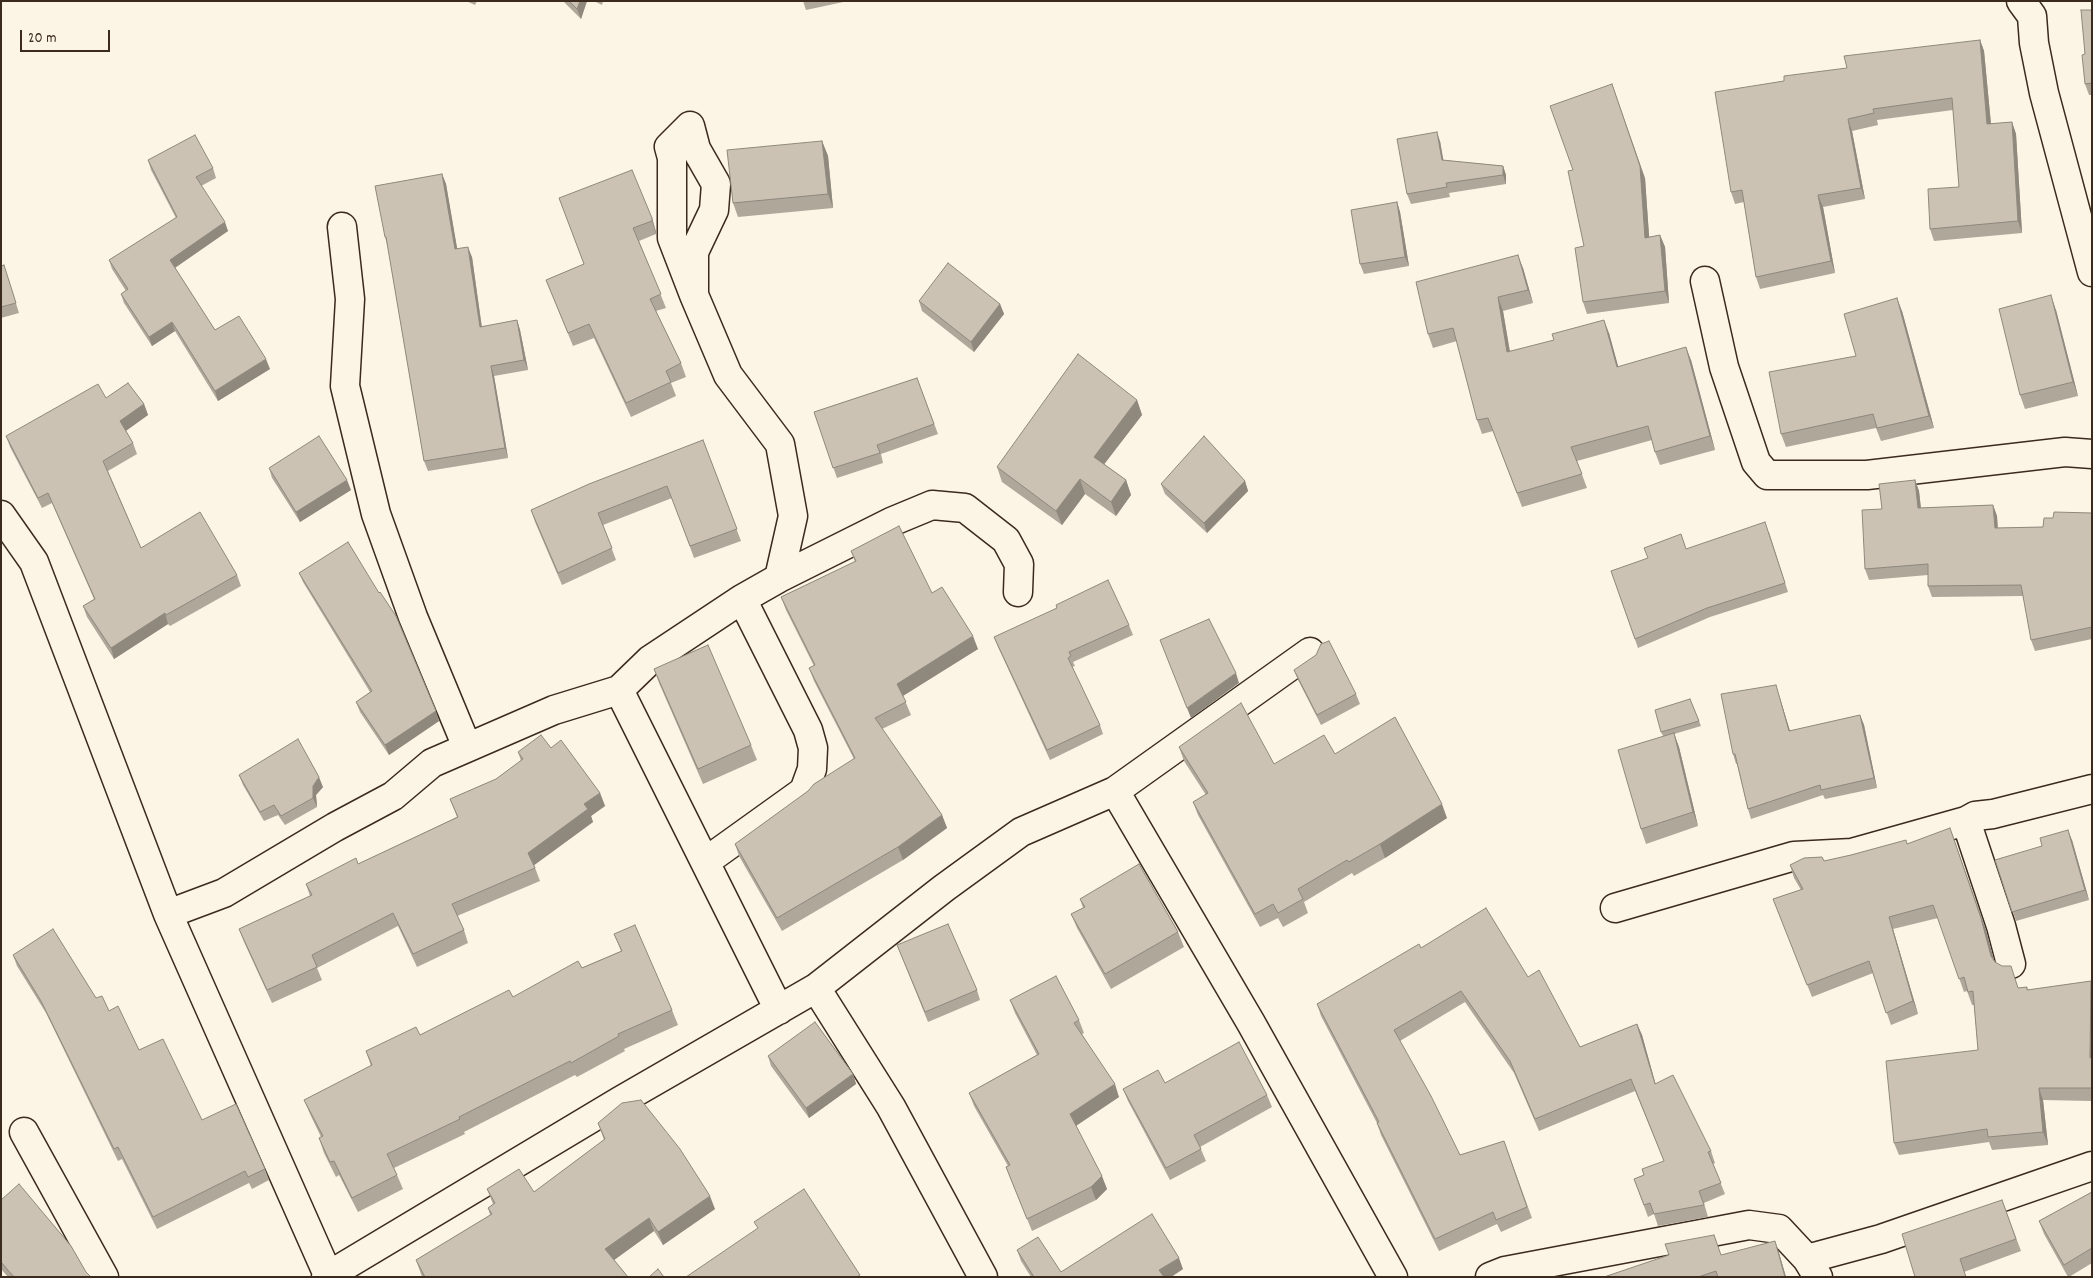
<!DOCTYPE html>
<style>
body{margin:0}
#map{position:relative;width:2093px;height:1278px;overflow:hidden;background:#fcf5e5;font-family:Dekko,sans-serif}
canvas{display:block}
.frame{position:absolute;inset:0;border:2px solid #3b2a1e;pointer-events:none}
.scale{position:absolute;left:20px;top:30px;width:90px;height:22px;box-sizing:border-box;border:2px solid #3b2a1e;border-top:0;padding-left:6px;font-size:15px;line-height:18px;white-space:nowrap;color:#3b2a1e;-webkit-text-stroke:4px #fcf5e5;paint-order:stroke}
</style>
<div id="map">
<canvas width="2093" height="1278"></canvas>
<div class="frame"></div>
<div class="scale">20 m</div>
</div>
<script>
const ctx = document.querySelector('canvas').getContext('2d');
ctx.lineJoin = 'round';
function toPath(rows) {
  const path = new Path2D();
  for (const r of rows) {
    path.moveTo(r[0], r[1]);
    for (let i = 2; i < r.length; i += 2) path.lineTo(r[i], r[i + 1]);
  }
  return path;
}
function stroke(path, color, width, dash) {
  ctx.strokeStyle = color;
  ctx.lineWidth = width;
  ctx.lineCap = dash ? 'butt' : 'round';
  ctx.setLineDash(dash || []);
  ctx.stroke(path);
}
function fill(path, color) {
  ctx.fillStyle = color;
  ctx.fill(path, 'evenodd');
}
const street = toPath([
 [2021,1,2032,16,2034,43,2044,93,2092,272],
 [342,227,350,299,345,386,376,514,413,617,467,747],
 [1705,281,1724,367,1756,462,1767,475,1867,475,2065,452,2092,454],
 [694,295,672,238,672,158,669,147,690,126,696,149,716,184,714,210,694,252,694,295,728,375,780,444,793,516,779,578],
 [1,515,34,562,168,914,328,1275],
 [619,690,779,1010],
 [1115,791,1251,1023,1393,1277],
 [1966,821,2001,926,2011,964],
 [705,862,804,791,812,769,813,748,808,730,742,599],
 [1615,908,1794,856,1852,853,1966,821,1975,816,1993,814,2092,789],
 [168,914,224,893,335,827,393,796,432,763,554,710,619,690,650,660,742,599,779,578,891,522,932,505,965,508,1006,540,1019,564,1018,592],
 [816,988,944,888,1021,832,1115,791,1310,652],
 [24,1132,104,1277],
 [1807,1259,1881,1239,2092,1166],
 [326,1277,620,1101,816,988,891,1107,983,1277],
 [1490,1277,1505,1271,1749,1225,1779,1229,1807,1259,1818,1277]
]);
const wall = toPath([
 [466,1,477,1,475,5],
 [563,1,587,1,581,19],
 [594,1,603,1,602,5],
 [803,1,848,1,806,10],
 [2092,10,2092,95,2089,95,2085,84,2085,54],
 [1980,40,1984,51,1991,124,2012,122,2016,134,2022,233,1934,241,1930,229,1959,187,1953,110,1877,120,1878,125,1852,131,1865,199,1823,207,1835,273,1760,289,1756,277,1744,202,1735,204,1731,192,1847,68],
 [822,141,828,156,833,208,738,217,733,203],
 [1440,141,1443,160,1503,166,1506,175,1506,184,1449,193,1450,197,1411,204,1407,194],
 [148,160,213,168,216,178,201,186,228,231,175,268,215,330,270,369,218,401,175,331,152,346,124,303,121,294,126,291,112,269,109,260,176,218,151,170],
 [442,174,446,184,457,249,472,257,482,327,517,320,520,330,528,370,494,376,508,458,428,471,424,461,388,247,385,237],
 [1645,178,1649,237,1660,235,1665,247,1669,303,1587,314,1583,302],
 [559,198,652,218,656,232,656,234,639,241,666,308,656,311,681,363,686,377,671,383,676,396,631,417,594,338,573,346,546,280,584,264],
 [1397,202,1400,212,1409,266,1364,274,1360,264],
 [1,266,7,275,19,313,1,318],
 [1523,268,1533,303,1503,311,1510,351,1609,333,1618,367,1691,360,1715,450,1660,465,1655,452,1652,440,1577,461,1587,488,1522,507,1493,431,1482,434,1477,420,1457,341,1433,348,1428,334],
 [919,301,1000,304,1004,314,974,352,922,311],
 [2056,310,2078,396,2025,409,2020,395],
 [1902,311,1934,428,1881,441,1876,428,1786,447,1781,434],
 [917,378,938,434,881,454,883,463,837,478,814,412],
 [106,398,144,404,148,415,126,431,133,443,137,454,108,471,141,548,237,575,241,586,170,626,168,624,114,659,87,617,83,606,94,599,52,503,42,508,10,447,6,436],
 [1137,400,1142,415,1104,464,1126,480,1131,495,1116,516,1085,494,1062,525,1002,482,997,467],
 [703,440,741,541,694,558,672,498,603,525,616,560,562,585,535,522,531,510],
 [269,468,351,490,300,522,272,478],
 [1915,480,1919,491,1921,508,1993,505,1997,516,1998,528,2043,527,2053,518,2092,513,2092,639,2035,651,2031,640,2023,596,1932,597,1928,586,1928,575,1869,580,1865,569,1882,509],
 [1245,481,1248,491,1207,533,1165,494,1161,484],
 [1769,532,1788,592,1710,617,1638,648,1611,571,1686,549],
 [851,551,932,593,978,649,903,696,911,715,882,729,942,815,947,828,903,860,782,931,739,856,735,844,854,759,814,681,809,668,814,666,786,610,781,597,855,562],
 [299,573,379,593,439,721,389,755,360,712,356,702,370,692,303,582],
 [1129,625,1133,635,1073,662,1075,666,1072,667,1100,725,1103,734,1050,760,998,647,994,637],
 [654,669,751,745,757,760,703,784,659,683],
 [1294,670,1356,694,1360,704,1321,725,1298,680],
 [1779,695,1790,731,1860,715,1864,725,1877,788,1825,799,1823,795,1751,819,1748,809,1737,764,1736,764,1733,754],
 [1690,699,1701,726,1674,734,1679,747,1698,826,1646,844,1641,829,1663,736,1661,732],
 [1179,747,1274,764,1335,754,1447,818,1385,858,1354,876,1352,873,1304,902,1308,913,1283,927,1278,918,1260,927,1198,815,1193,802,1206,795,1184,761],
 [551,748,600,793,605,806,591,816,593,822,534,865,540,881,457,916,464,930,468,943,417,967,398,926,317,968,322,980,272,1003,244,942,239,929,310,896,306,884,358,864,457,817,450,799,496,779,521,761,518,752],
 [239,775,323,787,316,795,317,807,285,825,278,815,264,821,243,785],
 [2072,840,2089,900,2016,921,1995,860],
 [1908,844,1986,930,1994,960,2018,988,2027,987,2028,990,2091,981,2092,985,2092,1101,2043,1100,2048,1145,1992,1150,1989,1142,1899,1155,1894,1143,1978,1050,1974,1005,1972,1005,1967,991,1964,992,1938,918,1893,929,1918,1014,1891,1025,1873,973,1812,997,1773,899,1801,890,1794,878,1790,865,1824,861],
 [1080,899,1178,932,1184,947,1111,989,1077,928,1071,914,1083,908],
 [614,934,672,1010,678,1025,624,1049,625,1051,577,1077,575,1075,464,1132,465,1134,394,1168,403,1189,358,1212,339,1175,336,1177,324,1153,319,1138,321,1137,310,1114,304,1100,371,1066,366,1051,420,1035,513,997,621,951],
 [897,945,977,990,980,1000,928,1022],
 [1421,948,1528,977,1580,1047,1637,1024,1642,1035,1655,1083,1711,1151,1715,1163,1713,1164,1725,1194,1704,1203,1708,1217,1658,1226,1654,1214,1648,1217,1634,1179,1644,1175,1664,1161,1635,1091,1539,1131,1514,1073,1465,1002,1400,1041,1460,1155,1504,1141,1532,1218,1501,1232,1497,1224,1439,1251,1381,1135,1377,1123,1321,1016,1317,1004],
 [13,955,96,998,139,1050,202,1120,265,1169,269,1180,252,1189,249,1183,157,1229,122,1159,118,1161,46,1013,17,966],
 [1010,1000,1079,1020,1084,1033,1082,1034,1119,1097,1076,1126,1107,1189,1096,1200,1032,1231,1011,1180,1006,1167,1008,1166,974,1106,969,1093,1037,1055,1015,1013],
 [768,1056,853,1074,856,1084,809,1118,771,1066],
 [1165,1083,1267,1095,1272,1107,1200,1147,1206,1161,1170,1180,1128,1101,1123,1089],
 [598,1123,715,1209,663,1245,654,1231,614,1260,628,1277,422,1277,416,1260,490,1215,488,1208,493,1204,487,1189,534,1192,604,1140],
 [2092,1192,2092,1263,2069,1277,2068,1277,2044,1234,2039,1221],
 [1,1200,86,1272,91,1277,8,1277,1,1269],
 [2002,1200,2021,1251,1964,1272,1915,1277],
 [1017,1250,1061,1272,1183,1269,1171,1277,1031,1277,1021,1261],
 [1779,1253,1786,1277,1604,1277,1721,1255]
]);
const shadedWall = toPath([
 [580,1,587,1,581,19,577,9],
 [1980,40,1984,51,1992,135,1987,124],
 [1612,84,1645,178,1650,249,1645,238],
 [1848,119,1852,131,1865,199,1861,188],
 [2012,122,2016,134,2022,233,2018,221],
 [1437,132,1440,141,1445,169,1442,160],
 [822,141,828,156,833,208,828,194],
 [1503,166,1506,175,1506,184,1503,175],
 [442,174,446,184,459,259,455,249],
 [1818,195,1823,207,1835,273,1831,261],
 [1397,202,1400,212,1409,266,1405,257],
 [652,218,656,232,656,234,652,221],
 [225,222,228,231,173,269,170,260],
 [1660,235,1665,247,1669,303,1665,291],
 [468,247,472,257,483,337,480,327],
 [1518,255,1523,268,1533,303,1528,290],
 [2051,295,2056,310,2078,396,2073,382],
 [1498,297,1503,311,1512,366,1507,352],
 [1897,298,1902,311,1934,428,1929,416],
 [1000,304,1004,314,974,352,971,342],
 [517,320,520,330,528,370,524,360],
 [1604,320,1609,333,1622,380,1617,367],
 [172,322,175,331,152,346,149,337],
 [1686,347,1691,360,1715,450,1710,436],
 [266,359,270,369,218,401,215,391],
 [491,366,494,376,508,458,505,448],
 [1137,400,1142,415,1099,471,1094,457],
 [144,404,148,415,124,432,120,421],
 [1080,479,1085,494,1062,525,1056,511],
 [347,480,351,490,300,522,296,512],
 [1126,480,1131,495,1116,516,1111,502],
 [1915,480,1919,491,1922,519,1918,508],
 [1245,481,1248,491,1207,533,1204,523],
 [1993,505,1997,516,1998,539,1995,528],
 [165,613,168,624,114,659,111,648],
 [973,636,978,649,901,697,897,684],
 [1236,673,1239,683,1191,718,1187,708],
 [1776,685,1779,695,1793,741,1789,731],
 [436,711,439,721,389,755,385,745],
 [1860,715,1864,725,1877,788,1874,778],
 [1674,733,1679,747,1698,826,1693,812],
 [319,777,323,787,316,795,317,807,313,798,313,786],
 [600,793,605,806,591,816,593,822,533,866,528,853,584,804],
 [1442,804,1447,818,1385,858,1380,844],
 [942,815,947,828,903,860,898,847],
 [1950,828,1986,930,1996,968,1991,956],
 [2068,830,2072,840,2089,900,2085,890],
 [1889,917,1893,929,1918,1014,1913,1001],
 [2091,981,2092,985,2092,1063,2090,1058],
 [1637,1024,1642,1035,1659,1096,1655,1084],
 [853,1074,856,1084,809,1118,806,1108],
 [1115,1084,1119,1097,1074,1127,1070,1114],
 [2039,1088,2043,1100,2048,1145,2043,1132],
 [1102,1176,1107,1189,1096,1200,1091,1187],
 [710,1196,715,1209,663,1245,658,1232],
 [649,1218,654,1231,610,1263,605,1249],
 [1775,1241,1779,1253,1786,1277,1785,1277],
 [1179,1258,1183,1269,1171,1277,1161,1277,1159,1270]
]);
const building = toPath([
 [569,1,580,1,577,9,569,1],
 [2081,10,2092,10,2092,83,2085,84,2082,55,2085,54,2081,10],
 [1980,40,1987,124,2012,122,2018,221,1930,229,1928,189,1959,187,1952,98,1873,109,1874,113,1848,119,1861,188,1818,195,1831,261,1756,277,1742,190,1731,192,1715,92,1784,81,1784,76,1847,68,1844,56,1980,40],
 [1612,84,1640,166,1645,238,1660,235,1665,291,1583,302,1575,248,1584,246,1568,171,1573,170,1550,106,1612,84],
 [1437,132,1442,160,1503,166,1503,175,1446,183,1447,187,1407,194,1397,139,1437,132],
 [195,135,213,168,196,177,225,222,170,260,215,330,239,316,266,359,215,391,172,322,149,337,121,294,128,289,109,260,177,217,148,160,195,135],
 [822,141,828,194,733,203,727,150,822,141],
 [632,170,652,218,652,221,633,228,661,294,650,299,681,363,666,371,671,382,626,403,589,324,568,333,546,280,584,264,559,198,632,170],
 [442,174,455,249,468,247,480,327,517,320,524,360,491,366,505,448,424,461,386,237,385,237,375,186,442,174],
 [1397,202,1405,257,1360,264,1351,210,1397,202],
 [1518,255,1528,290,1498,297,1507,352,1554,340,1552,334,1604,320,1617,367,1686,347,1710,436,1655,452,1648,426,1571,447,1582,474,1517,493,1488,418,1477,420,1453,328,1428,334,1416,282,1518,255],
 [948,263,1000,304,971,342,919,301,948,263],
 [4,265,16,303,1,307,1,266,4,265],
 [2051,295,2073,382,2020,395,1999,309,2051,295],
 [1897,298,1929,416,1877,428,1873,414,1781,434,1769,372,1856,356,1844,314,1897,298],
 [1078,354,1137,400,1094,457,1126,480,1111,502,1080,479,1056,511,997,467,1078,354],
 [917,378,934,424,877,445,880,453,833,468,814,412,917,378],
 [128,383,144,404,120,421,133,443,103,461,141,548,200,512,237,575,166,615,165,613,111,648,83,606,95,599,48,493,38,498,6,436,98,384,106,398,128,383],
 [319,436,347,480,296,512,269,468,319,436],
 [1204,436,1245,481,1204,523,1161,484,1204,436],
 [703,440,737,529,690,546,667,486,598,513,612,548,558,573,531,510,589,484,703,440],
 [1915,480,1918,508,1993,505,1995,528,2043,527,2044,518,2053,518,2054,512,2092,513,2092,627,2031,640,2021,585,1928,586,1928,564,1865,569,1862,510,1882,509,1879,484,1915,480],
 [1765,522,1785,583,1707,608,1635,639,1611,571,1648,558,1644,548,1681,534,1686,549,1765,522],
 [899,526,932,593,942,587,973,636,897,684,906,702,875,718,942,815,898,847,777,918,735,844,808,791,814,784,855,758,809,668,815,665,781,597,856,561,851,551,899,526],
 [348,542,379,593,380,592,396,616,436,711,385,745,356,702,372,691,299,573,348,542],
 [1108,580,1129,625,1069,652,1071,656,1068,658,1100,725,1047,750,994,637,1057,608,1056,605,1108,580],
 [1209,619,1236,673,1187,708,1160,640,1209,619],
 [1329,641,1356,694,1317,715,1294,670,1316,655,1321,644,1329,641],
 [708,645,751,745,698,769,654,669,708,645],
 [1776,685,1789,731,1860,715,1874,778,1821,790,1820,785,1748,809,1735,754,1733,754,1721,694,1776,685],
 [1690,699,1699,721,1661,732,1655,710,1690,699],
 [1241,703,1274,764,1324,735,1335,754,1395,717,1442,804,1380,844,1349,862,1347,860,1298,889,1303,899,1278,913,1273,904,1255,914,1193,802,1208,793,1179,747,1241,703],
 [1674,733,1693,812,1641,829,1618,750,1674,733],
 [541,735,551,748,561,740,600,793,584,804,588,809,528,853,535,868,452,904,464,930,413,954,393,913,312,955,317,967,267,990,239,929,312,895,306,884,356,858,358,864,458,817,450,799,496,779,523,759,518,752,541,735],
 [298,739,319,777,313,786,313,798,281,816,274,805,260,812,239,775,298,739],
 [1950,828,1981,918,1991,956,1995,962,2002,966,2011,966,2018,988,2027,987,2027,990,2091,981,2090,1058,2092,1057,2092,1088,2039,1088,2043,1132,1988,1137,1987,1129,1894,1143,1886,1061,1978,1050,1973,991,1968,992,1964,977,1959,979,1933,905,1889,917,1913,1001,1886,1013,1869,961,1807,985,1773,899,1803,889,1790,865,1804,858,1822,857,1824,861,1851,855,1906,840,1907,844,1950,828],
 [2068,830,2085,890,2012,912,1995,860,2042,846,2040,838,2068,830],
 [1139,864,1178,932,1105,974,1071,914,1085,907,1080,899,1139,864],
 [1486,908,1528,977,1539,970,1580,1047,1637,1024,1655,1084,1673,1075,1711,1151,1708,1152,1721,1183,1699,1191,1704,1205,1654,1214,1650,1203,1644,1205,1634,1179,1644,1175,1642,1169,1664,1161,1631,1079,1535,1119,1510,1061,1461,991,1394,1030,1431,1096,1460,1155,1504,1141,1527,1207,1496,1220,1493,1212,1435,1239,1377,1123,1379,1122,1317,1004,1419,944,1421,948,1486,908],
 [948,924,977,990,925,1012,897,945,948,924],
 [635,925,672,1010,618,1034,619,1036,571,1063,570,1061,459,1117,460,1119,387,1154,397,1175,352,1198,334,1161,330,1162,319,1138,323,1136,304,1100,372,1065,366,1051,416,1027,420,1035,509,990,513,997,578,961,582,968,622,951,614,934,635,925],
 [53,929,96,998,102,996,109,1011,118,1006,139,1050,163,1039,202,1120,236,1104,265,1169,248,1177,245,1171,153,1217,118,1147,114,1149,41,1001,13,955,53,929],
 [1056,976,1079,1020,1074,1023,1115,1084,1070,1114,1102,1176,1091,1187,1027,1219,1006,1167,1010,1165,969,1093,1039,1054,1010,1000,1056,976],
 [815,1022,853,1074,806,1108,768,1056,815,1022],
 [1239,1042,1267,1095,1194,1135,1201,1149,1166,1168,1123,1089,1158,1070,1165,1083,1239,1042],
 [641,1100,680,1149,710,1196,658,1232,649,1218,605,1249,628,1277,425,1277,416,1260,492,1214,488,1208,495,1203,487,1189,519,1169,534,1192,605,1139,598,1123,622,1103,641,1100],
 [19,1184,71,1246,86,1272,91,1277,14,1277,1,1262,1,1200,19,1184],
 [804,1189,860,1275,857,1277,686,1277,758,1228,754,1222,804,1189],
 [2092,1192,2092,1248,2064,1265,2039,1221,2092,1192],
 [2002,1200,2016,1239,1960,1259,1966,1277,1915,1277,1902,1234,2002,1200],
 [1152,1214,1179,1258,1159,1270,1164,1277,1034,1277,1017,1250,1038,1237,1061,1272,1152,1214],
 [1714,1235,1721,1255,1775,1241,1785,1277,1718,1277,1716,1271,1698,1277,1604,1277,1669,1255,1665,1244,1714,1235],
 [658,1269,664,1277,649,1277,658,1269]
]);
stroke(street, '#3b2a1e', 31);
stroke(street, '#fcf5e5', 28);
fill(wall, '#afa79a');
fill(shadedWall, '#8f887d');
fill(building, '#ccc2b3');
stroke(building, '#8f887d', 1);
</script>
